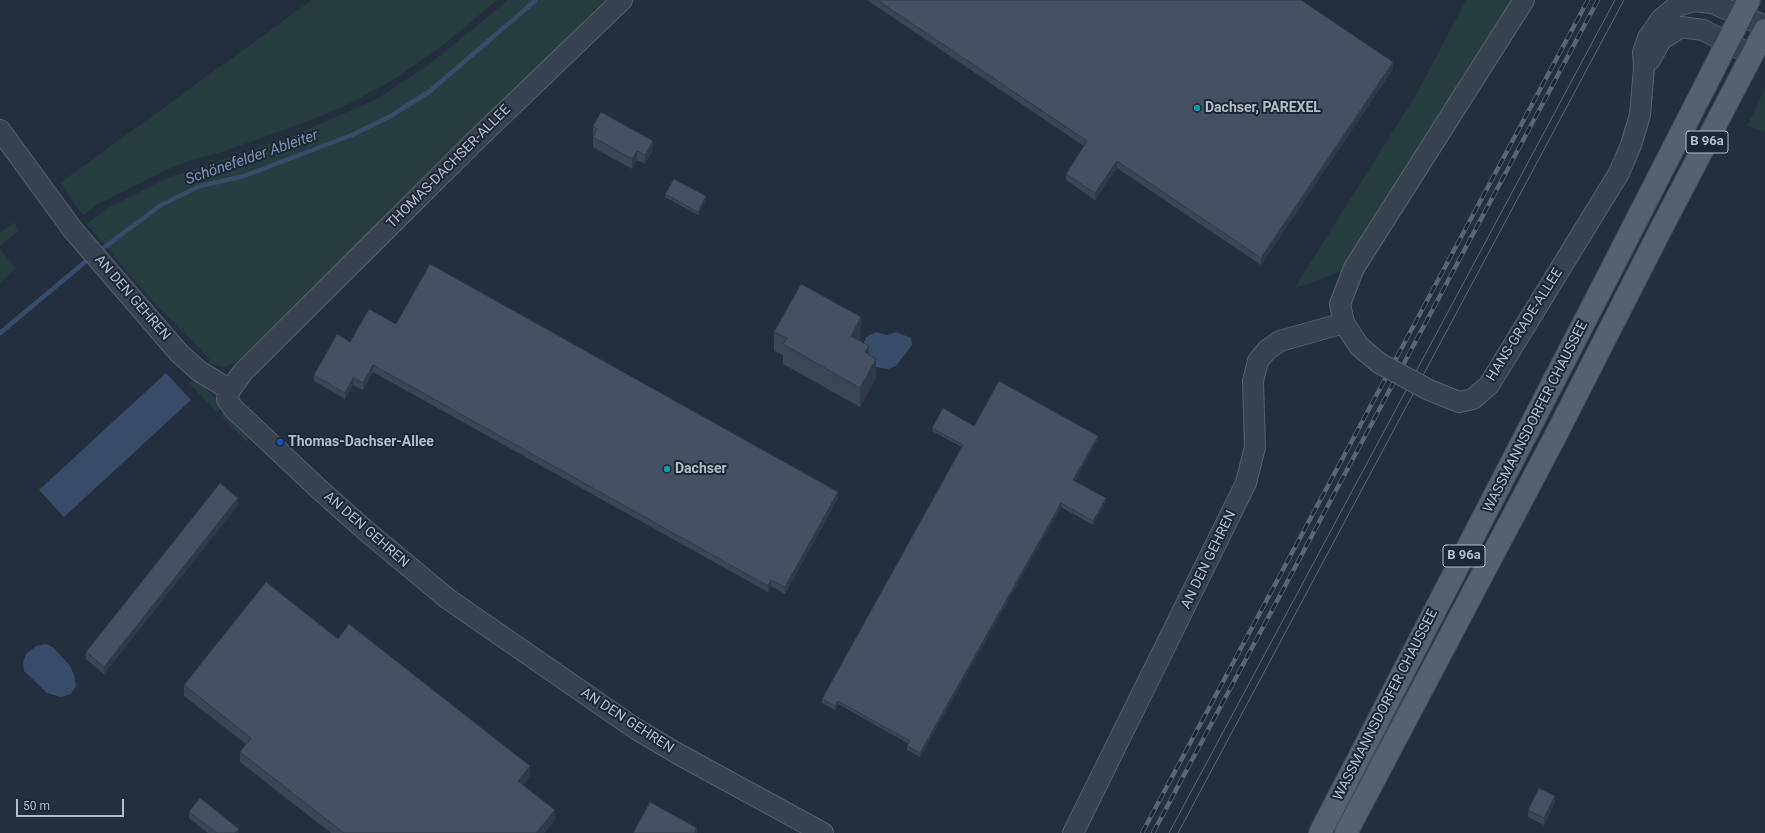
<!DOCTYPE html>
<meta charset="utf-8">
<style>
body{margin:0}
#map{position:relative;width:1765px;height:833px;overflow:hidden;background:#242f3e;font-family:Roboto,sans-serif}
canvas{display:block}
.scale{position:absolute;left:16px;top:799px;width:108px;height:18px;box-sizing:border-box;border:2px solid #b4bcc9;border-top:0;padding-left:5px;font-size:12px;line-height:14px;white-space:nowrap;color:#b4bcc9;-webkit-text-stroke:3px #1d2633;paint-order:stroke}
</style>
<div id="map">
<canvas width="1765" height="833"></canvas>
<div class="scale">50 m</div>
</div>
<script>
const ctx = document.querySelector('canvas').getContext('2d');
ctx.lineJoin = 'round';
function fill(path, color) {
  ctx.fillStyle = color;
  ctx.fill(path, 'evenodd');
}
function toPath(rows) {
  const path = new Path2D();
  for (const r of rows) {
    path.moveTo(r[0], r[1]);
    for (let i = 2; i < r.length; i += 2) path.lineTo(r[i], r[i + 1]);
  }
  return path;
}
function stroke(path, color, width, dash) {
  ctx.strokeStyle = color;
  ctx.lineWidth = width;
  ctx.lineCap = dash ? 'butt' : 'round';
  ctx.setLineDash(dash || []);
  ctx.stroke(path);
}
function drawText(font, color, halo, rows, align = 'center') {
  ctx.font = font + ' Roboto,sans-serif';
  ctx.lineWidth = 4;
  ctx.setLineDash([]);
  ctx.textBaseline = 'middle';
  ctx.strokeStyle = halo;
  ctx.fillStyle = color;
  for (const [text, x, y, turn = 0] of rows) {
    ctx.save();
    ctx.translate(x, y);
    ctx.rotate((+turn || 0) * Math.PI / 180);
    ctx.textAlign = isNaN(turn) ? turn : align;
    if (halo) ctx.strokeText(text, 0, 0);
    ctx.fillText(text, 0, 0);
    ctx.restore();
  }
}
const green = toPath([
 [312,0,497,0,447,42,396,78,353,102,314,119,219,153,192,160,164,171,100,203,83,215,60,183],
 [508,0,607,0,237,362,224,367,209,364,210,360,156,305,87,224,110,207,165,179,295,135,377,99,430,64],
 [1466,0,1514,0,1342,271,1294,289,1417,93],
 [1765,89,1765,132,1747,126],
 [14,222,19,231,0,246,0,233],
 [0,249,16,268,0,283],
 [196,379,223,406,217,412,189,383],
 [226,409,226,415,248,438,247,442,221,415]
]);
const water = toPath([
 [876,332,887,335,896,332,911,338,912,345,896,366,888,369,875,367,861,351,866,337],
 [166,373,191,400,64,517,39,490],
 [46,644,54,648,70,666,74,675,76,686,71,694,61,697,47,693,24,671,23,662,26,654,36,646]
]);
const stream = toPath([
 [98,252,161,205,200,186,244,176,352,135,391,116,430,91,536,0],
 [0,333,91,257]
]);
const minor = toPath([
 [622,0,474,142,243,372,230,390,227,399,234,409,320,490,365,530,448,599,636,729,680,755,823,833],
 [1650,60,1661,40,1681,27,1703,30,1752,55],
 [0,130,73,230,179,353,199,371,230,390],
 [1379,363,1359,346,1344,323,1340,304,1354,268,1524,0],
 [1429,390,1459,402,1473,399,1489,385,1619,173,1631,145,1640,115,1644,68,1643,52,1648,38,1661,19,1677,6,1695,1,1712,3,1765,26],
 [1073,833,1246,483,1255,447,1253,381,1258,361,1267,350,1280,341,1344,323]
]);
const major = toPath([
 [1320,833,1607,278,1749,0],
 [1346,833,1557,433,1661,229,1765,30]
]);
const tram = toPath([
 [1169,833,1615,0],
 [1178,833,1624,0]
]);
const rail = toPath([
 [1142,833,1588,0],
 [1153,833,1598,0]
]);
const minorBridge = toPath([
 [1379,363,1429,390]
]);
const wall = toPath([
 [867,0,1301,0,1393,69,1261,265,1117,168,1095,200,1066,180,1066,174,1084,146],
 [593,126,653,150,645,164,637,160,632,169,593,147,593,137,594,136,593,135],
 [665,194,706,200,698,215,665,197],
 [396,324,838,498,785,594,771,586,768,592,373,372,363,390,353,385,345,399,314,381,314,375,350,342],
 [774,332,861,336,859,341,869,354,876,378,860,407,783,364,783,355,774,351],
 [974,426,1098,439,1075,481,1106,502,1093,525,1061,507,920,757,907,750,907,746,909,744,838,704,835,710,822,703,822,699,962,447,932,431,932,428],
 [238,505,104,674,86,659,86,652],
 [338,639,530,776,523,785,555,820,544,833,331,833,240,762,240,752,246,744,184,696,184,685],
 [1555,802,1544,825,1528,817,1528,810],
 [189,812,239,833,208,833,189,818]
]);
const shadedWall = toPath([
 [1393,62,1393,69,1261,265,1261,258],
 [653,141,653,150,645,164,645,155],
 [637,151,637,160,632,169,632,159],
 [1117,161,1117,168,1095,200,1095,193],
 [706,196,706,200,698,215,698,212],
 [861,317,861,336,851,355,851,336],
 [869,346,869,366,865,352],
 [876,359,876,378,860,407,860,388],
 [373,365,373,372,363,390,363,383],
 [353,378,353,385,345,399,345,393],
 [1098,436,1098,439,1073,484,1073,480],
 [838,492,838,498,785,594,785,587],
 [238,498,238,505,104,674,104,667],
 [1106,498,1106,502,1093,525,1093,521],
 [1061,503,1061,507,920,757,920,753],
 [771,580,771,586,768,592,768,586],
 [838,701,838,704,835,710,835,706],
 [530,766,530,776,518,792,518,781],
 [1555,796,1555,802,1544,825,1544,818],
 [555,810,555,820,544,833,536,833],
 [697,828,697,833,694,833],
 [239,829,239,833,235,833]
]);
const building = toPath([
 [877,0,1301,0,1393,62,1261,258,1117,161,1095,193,1066,174,1087,141,877,0],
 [601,112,653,141,645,155,637,151,632,159,593,137,597,129,593,126,601,112],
 [674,179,706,196,698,212,665,194,674,179],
 [430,264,838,492,785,587,771,580,768,586,373,365,363,383,353,378,345,393,314,375,337,334,350,342,369,309,396,324,430,264],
 [801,284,861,317,851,336,869,346,865,352,876,359,860,388,783,344,787,338,774,332,801,284],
 [999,381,1098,436,1073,480,1106,498,1093,521,1061,503,920,753,907,746,910,741,838,701,835,706,822,699,963,445,932,428,943,408,974,426,999,381],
 [220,483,238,498,104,667,86,652,220,483],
 [266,582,338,639,349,624,530,766,518,781,555,810,536,833,344,833,240,752,251,738,184,685,266,582],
 [1539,788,1555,796,1544,818,1528,810,1539,788],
 [200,798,239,829,235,833,217,833,189,812,200,798],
 [650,802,697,828,694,833,633,833,650,802]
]);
const markers = [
 [1197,108,4,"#0f9aa8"],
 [280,442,4,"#1a4fb4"],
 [667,469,4,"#0f9aa8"]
];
const shields = [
 [1707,142,42],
 [1464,556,42]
];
const shieldNames = [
 ["B 96a",1707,142],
 ["B 96a",1464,556]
];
const poiNames = [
 ["Dachser, PAREXEL",1205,108],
 ["Thomas-Dachser-Allee",288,442],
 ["Dachser",675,469]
];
const streetNames = [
 ["THOMAS-DACHSER-ALLEE",449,167,-45],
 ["AN DEN GEHREN",132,298,49],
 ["HANS-GRADE-ALLEE",1525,325,-58],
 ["WASSMANNSDORFER CHAUSSEE",1536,417,-63],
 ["AN DEN GEHREN",366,530,41],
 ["AN DEN GEHREN",1209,560,-64],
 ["WASSMANNSDORFER CHAUSSEE",1386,705,-63],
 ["AN DEN GEHREN",627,721,33]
];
const waterNames = [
 ["Schönefelder Ableiter",252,158,-19]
];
fill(green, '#263c3f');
fill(water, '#394c67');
stroke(stream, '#394c67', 4.5);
stroke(minor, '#565f6c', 22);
stroke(major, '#414a57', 24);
stroke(minor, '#38414e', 20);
stroke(major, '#56606e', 22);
stroke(tram, '#5a6575', 1);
stroke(rail, '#5a6575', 4.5);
stroke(rail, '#1d2633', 3, [9]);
stroke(minorBridge, '#565f6c', 22, []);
stroke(minorBridge, '#38414e', 20);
fill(wall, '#3b4654');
fill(shadedWall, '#303945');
fill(building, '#455162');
stroke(building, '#303945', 1);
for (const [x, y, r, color] of markers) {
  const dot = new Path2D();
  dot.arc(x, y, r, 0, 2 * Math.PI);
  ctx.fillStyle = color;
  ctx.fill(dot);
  stroke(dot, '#1d2633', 1.5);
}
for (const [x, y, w] of shields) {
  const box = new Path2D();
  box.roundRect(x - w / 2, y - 11, w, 22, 3);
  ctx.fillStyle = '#1d2633';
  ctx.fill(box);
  stroke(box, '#b4bcc9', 1);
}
drawText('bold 13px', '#b4bcc9', null, shieldNames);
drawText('bold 14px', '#b4bcc9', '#1d2633', poiNames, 'left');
drawText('14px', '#b4bcc9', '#1d2633', streetNames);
drawText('italic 15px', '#7c92b1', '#1d2633', waterNames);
</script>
